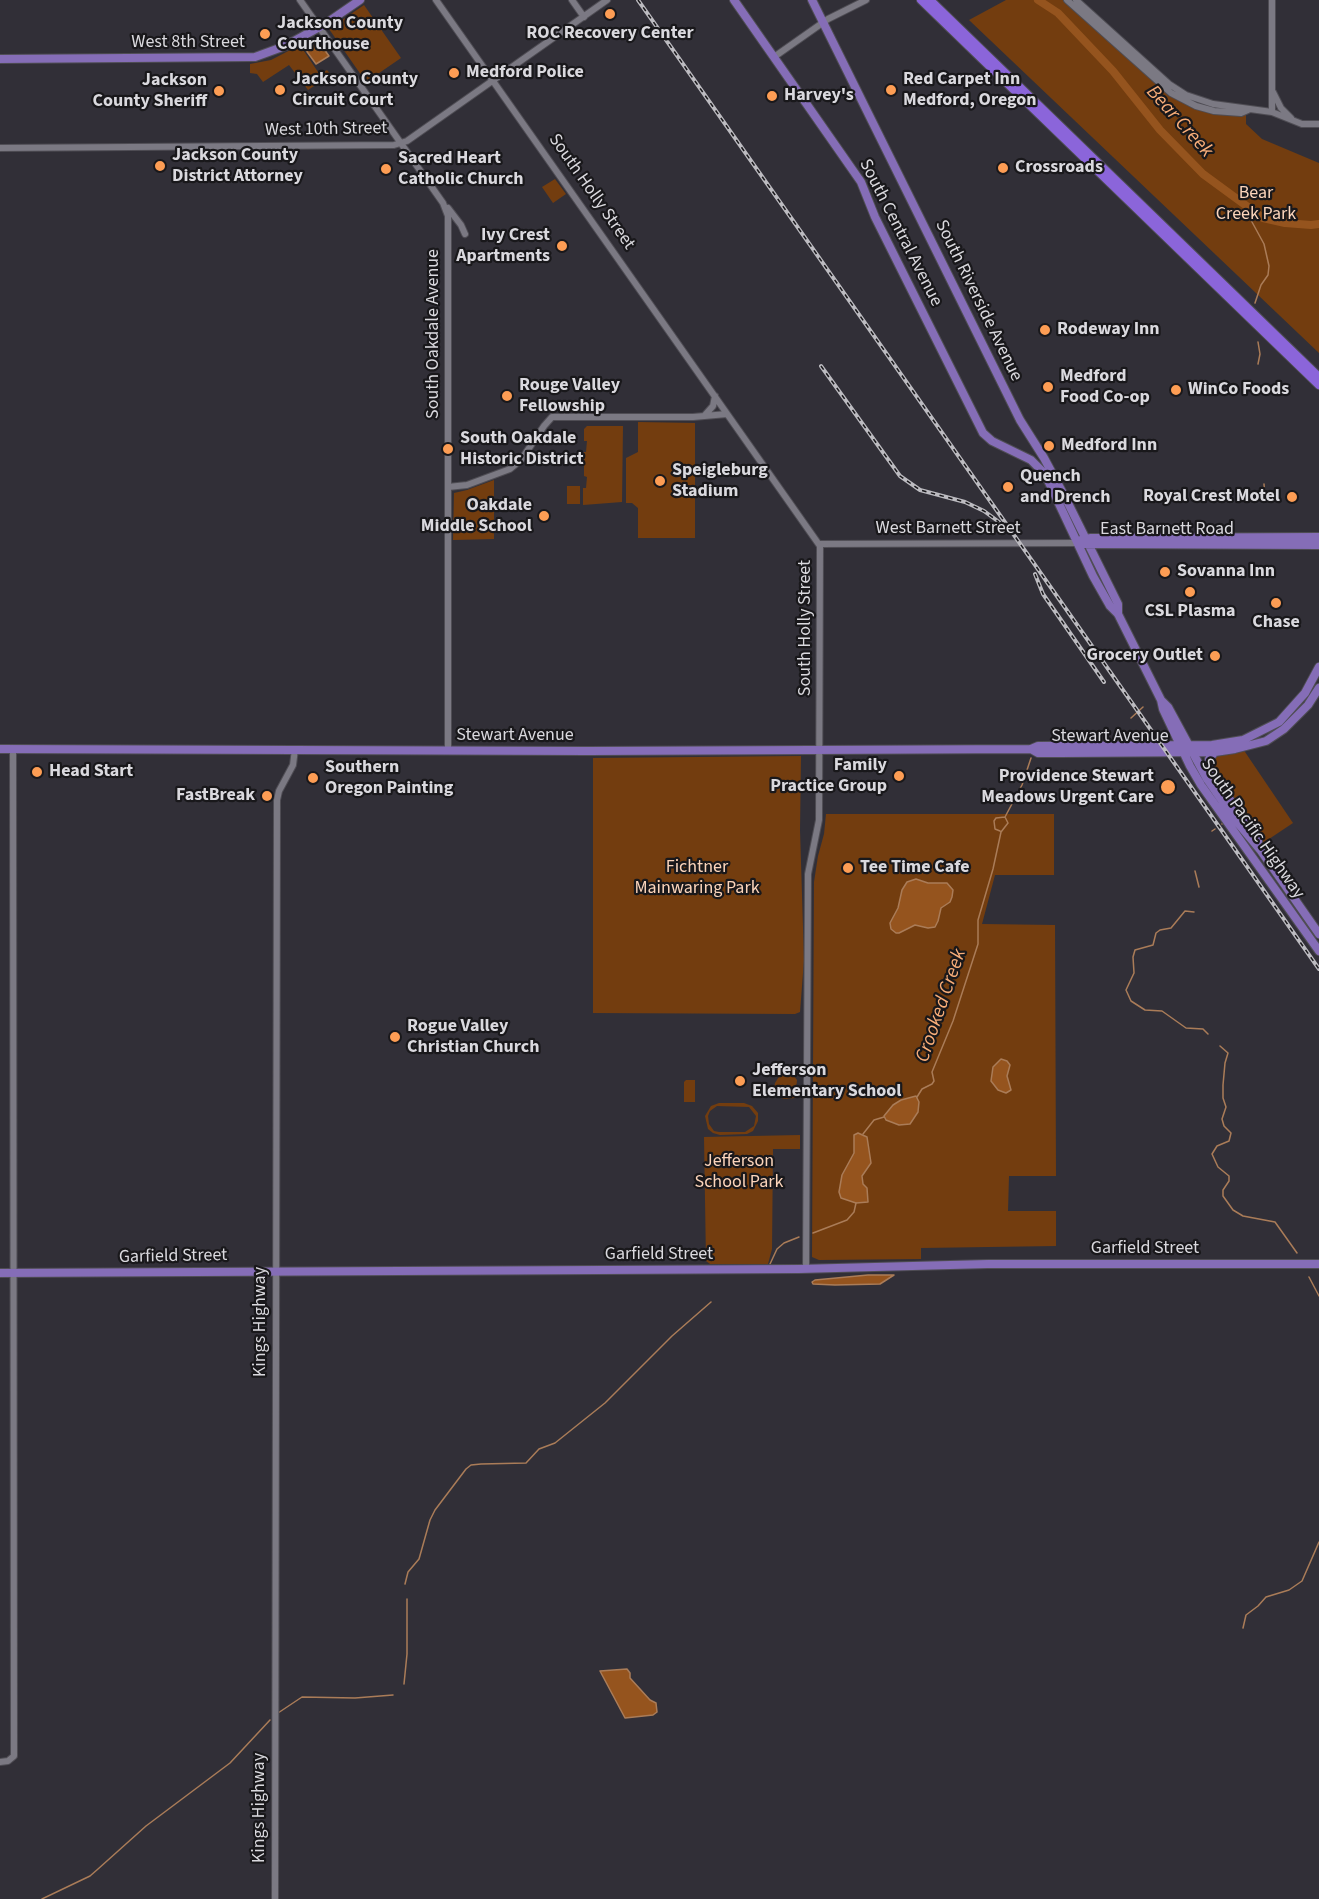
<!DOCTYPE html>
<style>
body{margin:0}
canvas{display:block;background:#312f37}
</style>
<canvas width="1319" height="1899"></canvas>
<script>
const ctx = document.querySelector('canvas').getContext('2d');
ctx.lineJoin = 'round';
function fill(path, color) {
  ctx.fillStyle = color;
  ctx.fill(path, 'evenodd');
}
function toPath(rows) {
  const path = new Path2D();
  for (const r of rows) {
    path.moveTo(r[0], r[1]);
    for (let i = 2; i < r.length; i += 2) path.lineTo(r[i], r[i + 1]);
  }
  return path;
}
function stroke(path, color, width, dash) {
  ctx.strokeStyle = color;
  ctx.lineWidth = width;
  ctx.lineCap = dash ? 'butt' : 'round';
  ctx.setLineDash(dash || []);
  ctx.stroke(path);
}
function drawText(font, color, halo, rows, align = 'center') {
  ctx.font = font + ' "Source Sans 3",sans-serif';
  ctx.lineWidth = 4.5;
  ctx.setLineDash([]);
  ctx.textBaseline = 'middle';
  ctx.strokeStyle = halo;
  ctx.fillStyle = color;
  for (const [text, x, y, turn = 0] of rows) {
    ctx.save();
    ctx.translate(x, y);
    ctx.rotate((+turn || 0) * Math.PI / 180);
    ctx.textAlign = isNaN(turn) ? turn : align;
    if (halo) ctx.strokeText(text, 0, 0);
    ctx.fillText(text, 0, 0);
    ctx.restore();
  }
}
const green = toPath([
 [1006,0,1065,0,1169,95,1192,106,1246,114,1246,124,1262,139,1319,163,1319,353,969,20],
 [364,5,401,58,366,82,329,29],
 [300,45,320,75,327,70,331,75,308,90,289,65,263,82,257,74,250,73,250,64,271,60],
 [555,179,566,194,553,203,542,187],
 [638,422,695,423,695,538,638,538,638,508,632,503,626,503,626,458,638,452],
 [587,426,623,426,622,502,583,505,583,488,586,488,587,477,584,476,584,452,586,452,587,441,584,441,584,429],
 [494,480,494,539,453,540,454,493,467,490],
 [567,486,580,486,580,504,567,504],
 [1243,749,1293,823,1263,843,1213,770,1212,763,1219,753],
 [801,756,800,830,804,960,800,1012,795,1014,593,1013,593,758],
 [826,814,1054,814,1054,875,995,875,982,924,1055,925,1056,1176,1009,1176,1008,1211,1056,1211,1056,1246,921,1248,921,1259,819,1260,812,1257,814,882,818,856,824,834],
 [780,1075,794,1076,797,1080,795,1098,784,1099,779,1097,774,1088,775,1083],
 [686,1080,695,1080,695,1102,684,1102,684,1082],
 [744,1103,752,1106,758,1113,758,1121,753,1131,747,1134,720,1135,713,1133,708,1129,705,1116,711,1106,719,1103],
 [717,1106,749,1107,756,1116,754,1126,745,1132,719,1132,714,1131,709,1124,708,1116,710,1111],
 [800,1135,800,1149,773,1149,772,1249,768,1264,710,1264,706,1261,704,1137]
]);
const water = toPath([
 [318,41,329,56,316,64,305,49,318,41],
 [916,879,928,883,947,883,953,890,952,897,950,902,941,908,938,921,935,927,928,928,915,925,899,933,896,933,891,929,890,923,898,908,902,890,907,882,916,879],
 [1001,1059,1007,1061,1010,1065,1007,1076,1011,1090,1006,1093,998,1090,991,1081,993,1067,1001,1059],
 [916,1096,919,1102,918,1112,910,1124,899,1125,886,1120,884,1116,893,1105,901,1100,916,1096],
 [858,1133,867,1137,871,1163,862,1176,863,1184,867,1188,868,1202,856,1203,841,1198,839,1192,842,1175,854,1153,854,1135,858,1133],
 [868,1275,894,1275,880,1284,835,1285,813,1284,812,1282,815,1280,868,1275],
 [627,1669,630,1673,630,1678,650,1700,656,1703,657,1712,653,1715,625,1718,600,1671,627,1669]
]);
const stream = toPath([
 [1240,200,1264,244,1269,266,1268,275,1261,285,1255,303],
 [1258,364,1260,354,1258,342],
 [1264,484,1265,499],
 [1131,718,1143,707],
 [1222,824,1223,823],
 [1000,831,995,829,994,821,996,818,1005,817],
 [1212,831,1215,829],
 [1195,871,1199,887],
 [1194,912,1185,911,1171,928,1160,930,1156,933,1153,945,1135,950,1133,957,1134,973,1126,990,1131,1001,1145,1010,1162,1011,1186,1028,1203,1029,1208,1034],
 [1220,1046,1228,1053,1225,1063,1223,1085,1223,1098,1226,1107,1222,1119,1224,1126,1231,1133,1229,1141,1217,1146,1212,1154,1218,1167,1229,1176,1229,1181,1223,1190,1223,1196,1233,1210,1243,1216,1275,1222,1297,1253],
 [917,1097,922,1089,932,1084,934,1081,932,1072,953,1021,978,944,978,920,993,869,1001,832,1008,823,1005,817,1022,785,1031,758],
 [863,1134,874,1120,884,1117],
 [813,1233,847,1220,854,1212,856,1203],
 [770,1264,777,1249,784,1243,799,1237],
 [1309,1277,1319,1296],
 [405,1584,408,1572,419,1559,430,1520,435,1510,466,1469,471,1465,481,1464,526,1463,539,1449,555,1443,605,1403,672,1336,711,1302],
 [1243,1628,1246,1615,1258,1606,1266,1597,1289,1590,1302,1581,1319,1542],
 [404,1684,407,1654,407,1599],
 [278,1713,302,1697,355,1698,393,1695],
 [42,1899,90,1876,98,1869,146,1826,230,1763,270,1720]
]);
const river = toPath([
 [1038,0,1058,13,1113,71,1160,130,1203,174,1263,218,1285,223,1311,225,1319,224]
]);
const minor = toPath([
 [300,0,443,203,448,216,448,751],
 [436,0,820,546,819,820,808,874,806,1269],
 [572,0,584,17],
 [1067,0,1171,93,1196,106,1214,111,1241,113,1248,110],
 [1076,0,1169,84,1186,95,1213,104,1272,112,1302,124,1319,124],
 [774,57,828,19,866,0],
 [1273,92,1281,108,1291,118],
 [1272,112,1272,0],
 [0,148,394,145,407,141,607,0],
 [448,208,461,225,465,234],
 [705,415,713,406,715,396],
 [448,487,467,485,510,469,521,460,544,426,552,417,693,417,727,414],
 [819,544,1078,543],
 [0,1762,8,1761,14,1756,13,749],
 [275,1899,277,800,279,791,293,765,295,749]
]);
const major = toPath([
 [734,0,861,182,875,217,983,433,992,441,1031,460,1045,474,1093,576,1110,606,1118,614,1161,700,1163,709,1190,766,1201,785,1319,951],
 [812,0,1020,420,1044,458,1066,499,1118,604,1118,614],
 [0,59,255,57,285,46,325,24,360,0],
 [1081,540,1091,538,1319,537],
 [1085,544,1319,545],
 [1162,701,1168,707,1207,779,1236,821,1261,851,1319,934],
 [0,749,588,751,1031,749,1038,746,1212,745,1243,740,1279,722,1305,693,1319,667],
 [1031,749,1038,753,1060,753,1215,752,1235,749,1266,741,1284,729,1308,705,1319,688],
 [1215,752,1209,759,1209,769,1258,841],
 [0,1273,799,1269,988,1264,1319,1264]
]);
const highway = toPath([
 [921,0,1319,385],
 [930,0,1319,377]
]);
const rail = toPath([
 [638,0,1319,969],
 [821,366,900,476,920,490,965,502,984,511,999,522],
 [1035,574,1043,594,1104,682]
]);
const markers = [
 [610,14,6,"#fd9d54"],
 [265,34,6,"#fd9d54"],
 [454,73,6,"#fd9d54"],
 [280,90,6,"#fd9d54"],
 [891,90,6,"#fd9d54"],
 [219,91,6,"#fd9d54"],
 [772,96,6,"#fd9d54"],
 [160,166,6,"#fd9d54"],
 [1003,168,6,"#fd9d54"],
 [386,169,6,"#fd9d54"],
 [562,246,6,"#fd9d54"],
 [1045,330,6,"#fd9d54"],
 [1048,387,6,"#fd9d54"],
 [1176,390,6,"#fd9d54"],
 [507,396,6,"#fd9d54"],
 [1049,446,6,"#fd9d54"],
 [448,449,6,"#fd9d54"],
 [660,481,6,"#fd9d54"],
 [1008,487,6,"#fd9d54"],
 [1292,497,6,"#fd9d54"],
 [544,516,6,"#fd9d54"],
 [1165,572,6,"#fd9d54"],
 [1190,592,6,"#fd9d54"],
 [1276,603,6,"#fd9d54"],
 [1215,656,6,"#fd9d54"],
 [37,772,6,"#fd9d54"],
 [899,776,6,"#fd9d54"],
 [313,778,6,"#fd9d54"],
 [1168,787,8,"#fd9d54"],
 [267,796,6,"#fd9d54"],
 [848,868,6,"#fd9d54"],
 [395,1037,6,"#fd9d54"],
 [740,1081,6,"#fd9d54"]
];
const poiNames = [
 ["Jackson County",277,24],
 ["Courthouse",277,45],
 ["ROC Recovery Center",610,34,"center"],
 ["Medford Police",466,73],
 ["Jackson County",292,80],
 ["Circuit Court",292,101],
 ["Red Carpet Inn",903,80],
 ["Medford, Oregon",903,101],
 ["Jackson",207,81,"right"],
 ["County Sheriff",207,102,"right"],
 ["Harvey's",784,96],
 ["Jackson County",172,156],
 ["District Attorney",172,177],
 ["Sacred Heart",398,159],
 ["Catholic Church",398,180],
 ["Crossroads",1015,168],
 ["Ivy Crest",550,236,"right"],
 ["Apartments",550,257,"right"],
 ["Rodeway Inn",1057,330],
 ["Medford",1060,377],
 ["Food Co-op",1060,398],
 ["Rouge Valley",519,386],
 ["Fellowship",519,407],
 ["WinCo Foods",1188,390],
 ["South Oakdale",460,439],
 ["Historic District",460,460],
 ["Medford Inn",1061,446],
 ["Speigleburg",672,471],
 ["Stadium",672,492],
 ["Quench",1020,477],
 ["and Drench",1020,498],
 ["Royal Crest Motel",1280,497,"right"],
 ["Oakdale",532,506,"right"],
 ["Middle School",532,527,"right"],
 ["Sovanna Inn",1177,572],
 ["CSL Plasma",1190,612,"center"],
 ["Chase",1276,623,"center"],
 ["Grocery Outlet",1203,656,"right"],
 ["Family",887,766,"right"],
 ["Practice Group",887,787,"right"],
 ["Southern",325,768],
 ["Oregon Painting",325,789],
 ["Head Start",49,772],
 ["Providence Stewart",1154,777,"right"],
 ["Meadows Urgent Care",1154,798,"right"],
 ["FastBreak",255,796,"right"],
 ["Tee Time Cafe",860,868],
 ["Rogue Valley",407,1027],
 ["Christian Church",407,1048],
 ["Jefferson",752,1071],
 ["Elementary School",752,1092]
];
const streetNames = [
 ["West 8th Street",188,43],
 ["West 10th Street",326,130,-1],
 ["South Holly Street",591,192,55],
 ["South Central Avenue",900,233,63],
 ["South Riverside Avenue",978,301,64],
 ["South Oakdale Avenue",434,334,-90],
 ["West Barnett Street",948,529],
 ["East Barnett Road",1167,530],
 ["South Holly Street",806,628,-90],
 ["Stewart Avenue",515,736],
 ["Stewart Avenue",1110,737],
 ["South Pacific Highway",1252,829,55],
 ["Garfield Street",1145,1249],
 ["Garfield Street",659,1255],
 ["Garfield Street",173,1257,-1],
 ["Kings Highway",261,1322,-90],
 ["Kings Highway",260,1808,-90]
];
const parkNames = [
 ["Bear",1256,194],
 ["Creek Park",1256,215],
 ["Fichtner",697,868],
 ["Mainwaring Park",697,889],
 ["Jefferson",739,1162],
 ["School Park",739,1183]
];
const waterNames = [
 ["Bear Creek",1179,122,48],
 ["Crooked Creek",942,1006,-71]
];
fill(green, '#733d0f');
fill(water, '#95541e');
stroke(water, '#aa7c58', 1.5);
stroke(stream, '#aa7c58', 1.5);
stroke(river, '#95541e', 8);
stroke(minor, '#4f4d54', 8);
stroke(major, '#4f4d54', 10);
stroke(highway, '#4f4d54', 10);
stroke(minor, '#7b7983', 6);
stroke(major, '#856db7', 8);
stroke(highway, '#8b65da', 8);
stroke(rail, '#bcbbc0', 4);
stroke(rail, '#19181b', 1.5, [4.5]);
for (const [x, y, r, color] of markers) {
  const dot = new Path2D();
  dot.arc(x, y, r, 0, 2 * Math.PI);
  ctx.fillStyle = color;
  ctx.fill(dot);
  stroke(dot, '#19181b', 2);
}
drawText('bold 18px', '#dad9de', '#19181b', poiNames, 'left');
drawText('18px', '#dad9de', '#19181b', streetNames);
drawText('18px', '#fcd5bb', '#19181b', parkNames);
drawText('italic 20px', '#f9ae79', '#19181b', waterNames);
</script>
